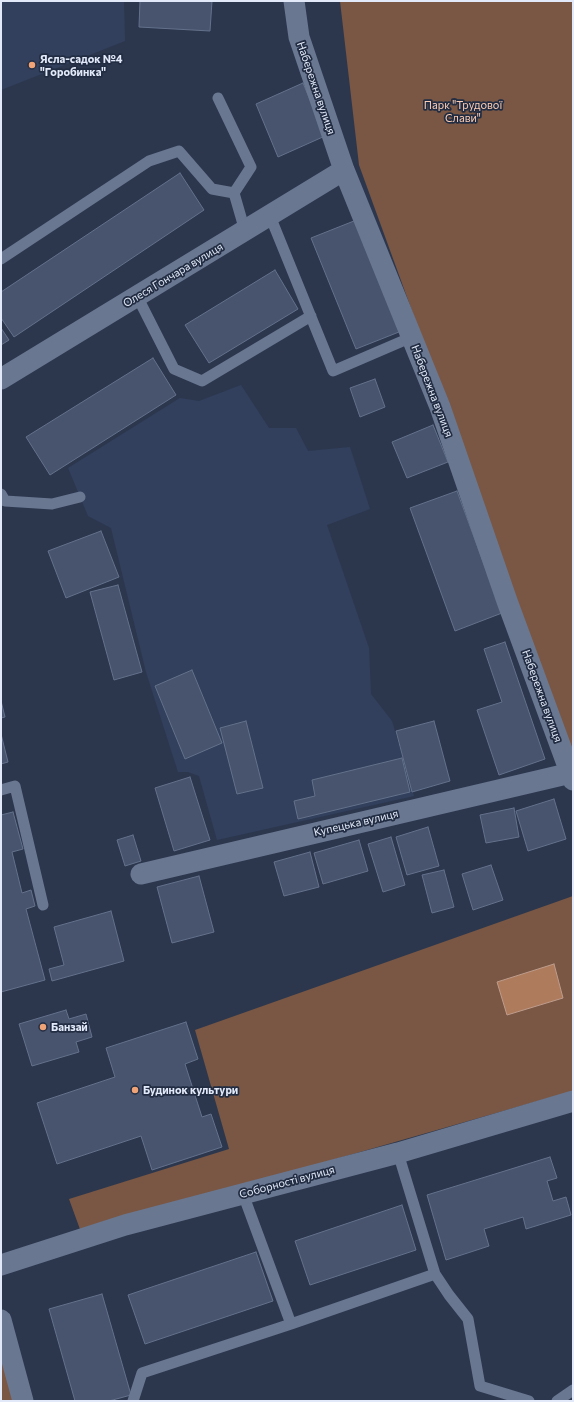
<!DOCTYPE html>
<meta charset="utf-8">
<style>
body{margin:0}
#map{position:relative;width:574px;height:1402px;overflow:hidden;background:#2c374e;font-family:Commissioner,sans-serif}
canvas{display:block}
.frame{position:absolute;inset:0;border:2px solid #e2eaf9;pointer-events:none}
</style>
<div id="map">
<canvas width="574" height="1402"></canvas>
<div class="frame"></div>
</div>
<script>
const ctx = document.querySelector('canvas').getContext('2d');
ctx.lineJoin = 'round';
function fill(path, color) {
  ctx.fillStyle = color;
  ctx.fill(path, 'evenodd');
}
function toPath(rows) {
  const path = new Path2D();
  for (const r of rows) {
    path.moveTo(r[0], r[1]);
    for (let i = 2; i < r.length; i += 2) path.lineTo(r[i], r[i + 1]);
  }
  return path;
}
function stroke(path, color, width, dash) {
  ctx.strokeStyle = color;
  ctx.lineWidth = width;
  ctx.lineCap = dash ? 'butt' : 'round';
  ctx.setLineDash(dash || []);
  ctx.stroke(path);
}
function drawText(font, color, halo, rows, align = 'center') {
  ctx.font = font + ' Commissioner,sans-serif';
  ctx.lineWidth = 3.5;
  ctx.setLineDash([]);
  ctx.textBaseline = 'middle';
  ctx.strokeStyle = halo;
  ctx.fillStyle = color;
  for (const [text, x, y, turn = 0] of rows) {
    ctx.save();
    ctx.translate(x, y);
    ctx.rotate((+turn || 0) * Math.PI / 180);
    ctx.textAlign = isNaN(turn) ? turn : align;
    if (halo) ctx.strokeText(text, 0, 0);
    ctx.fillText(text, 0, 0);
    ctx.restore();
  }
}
const built = toPath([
 [1,1,124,1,125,41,1,90],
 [241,385,269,428,296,428,308,451,350,447,370,509,327,525,369,648,371,694,392,721,414,796,217,840,199,776,188,772,178,772,146,672,111,528,88,516,68,468,180,398,199,401]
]);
const green = toPath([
 [340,1,573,1,573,759,532,641,359,165],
 [573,896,573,1091,81,1232,69,1199,229,1149,195,1030],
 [1,1351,13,1401,1,1401]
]);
const water = toPath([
 [554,964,563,998,507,1015,497,982,554,964]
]);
const building = toPath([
 [140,1,212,1,210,31,139,27,140,1],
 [303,83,325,136,278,157,256,104,303,83],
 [180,173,204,210,14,337,1,318,1,292,180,173],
 [359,219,404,330,356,349,311,238,359,219],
 [275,270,298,309,209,363,185,325,275,270],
 [1,328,9,340,1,345,1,328],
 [153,358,176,395,50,475,26,437,153,358],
 [375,379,385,407,360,417,350,388,375,379],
 [433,425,448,462,407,478,392,442,433,425],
 [457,491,502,613,455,631,410,508,457,491],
 [101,531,119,577,66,598,48,551,101,531],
 [118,585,142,672,114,680,90,592,118,585],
 [505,642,545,759,499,775,477,710,502,702,484,649,505,642],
 [192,670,222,743,185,759,155,686,192,670],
 [1,701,5,717,1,718,1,701],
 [246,721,263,788,237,794,220,728,246,721],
 [434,721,450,781,412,792,396,731,434,721],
 [1,734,8,762,1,764,1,734],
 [402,758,410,792,298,819,294,801,315,796,312,780,402,758],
 [190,777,210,840,174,851,155,788,190,777],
 [554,799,566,839,528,851,516,811,554,799],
 [514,808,519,837,486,843,480,815,514,808],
 [13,812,23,849,12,852,22,893,31,890,35,906,26,909,45,980,1,992,1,815,13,812],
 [428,827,439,866,407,875,396,837,428,827],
 [133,835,141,861,125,866,117,840,133,835],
 [391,837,405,885,383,892,368,844,391,837],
 [359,840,368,871,323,884,314,853,359,840],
 [310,852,319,887,284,896,274,862,310,852],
 [491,865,503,900,473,910,462,874,491,865],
 [444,870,454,907,432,913,422,875,444,870],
 [199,876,214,932,172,943,157,887,199,876],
 [111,911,124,961,52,981,49,969,64,965,54,927,111,911],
 [66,1010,69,1019,86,1014,92,1037,76,1042,79,1052,32,1066,19,1024,66,1010],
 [186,1022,198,1059,185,1064,202,1117,211,1114,222,1147,152,1170,141,1136,57,1164,37,1103,115,1077,106,1048,186,1022],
 [550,1157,557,1178,547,1181,553,1201,566,1197,571,1215,526,1229,523,1217,484,1229,489,1246,446,1260,427,1195,550,1157],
 [402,1205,416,1250,310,1285,295,1241,402,1205],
 [256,1252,273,1301,145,1344,128,1295,256,1252],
 [102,1294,131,1395,109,1401,75,1401,49,1309,102,1294]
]);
const lane = toPath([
 [218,98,251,167,234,193,245,231],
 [270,216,333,371,412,337],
 [1,259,149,161,179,151,212,189,234,193],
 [137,296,174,369,202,381,311,316],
 [1,494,5,501,52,504,80,497],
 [1,790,15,786,43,905],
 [435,1274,449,1295,468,1319,480,1386,529,1401],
 [291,1324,435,1274,398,1153],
 [133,1401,142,1373,291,1324,243,1194],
 [557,1401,573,1390]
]);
const street = toPath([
 [294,1,299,37,344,170,440,407,507,601,573,780],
 [1,379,344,170],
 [141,874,571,773],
 [1,1265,125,1225,398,1153,573,1101],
 [1,1320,23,1401]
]);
const markers = [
 [32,65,4,"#efa377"],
 [43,1027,4,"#efa377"],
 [135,1090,4,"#efa377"]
];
const poiNames = [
 ["Ясла-садок №4",40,59],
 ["\"Горобинка\"",40,72],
 ["Банзай",51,1027],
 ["Будинок культури",143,1090]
];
const streetNames = [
 ["Набережна вулиця",316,88,71],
 ["Олеся Гончара вулиця",173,275,-31],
 ["Набережна вулиця",432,391,69],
 ["Набережна вулиця",542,696,70],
 ["Купецька вулиця",356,823,-13],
 ["Соборності вулиця",287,1182,-15]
];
const parkNames = [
 ["Парк \"Трудової",463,105],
 ["Слави\"",463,118]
];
fill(built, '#32405d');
fill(green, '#795744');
fill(water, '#af7b5d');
stroke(water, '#be9c8c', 1);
fill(building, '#48546d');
stroke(building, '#64718b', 1);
stroke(lane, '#6a7791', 11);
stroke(street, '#6a7791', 21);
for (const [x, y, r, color] of markers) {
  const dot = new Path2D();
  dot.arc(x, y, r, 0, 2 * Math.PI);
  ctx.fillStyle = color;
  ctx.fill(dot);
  stroke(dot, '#222d43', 1.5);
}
drawText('bold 11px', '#e2eaf9', '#222d43', poiNames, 'left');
drawText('11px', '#e2eaf9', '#222d43', streetNames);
drawText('11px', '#feceb4', '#222d43', parkNames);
</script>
